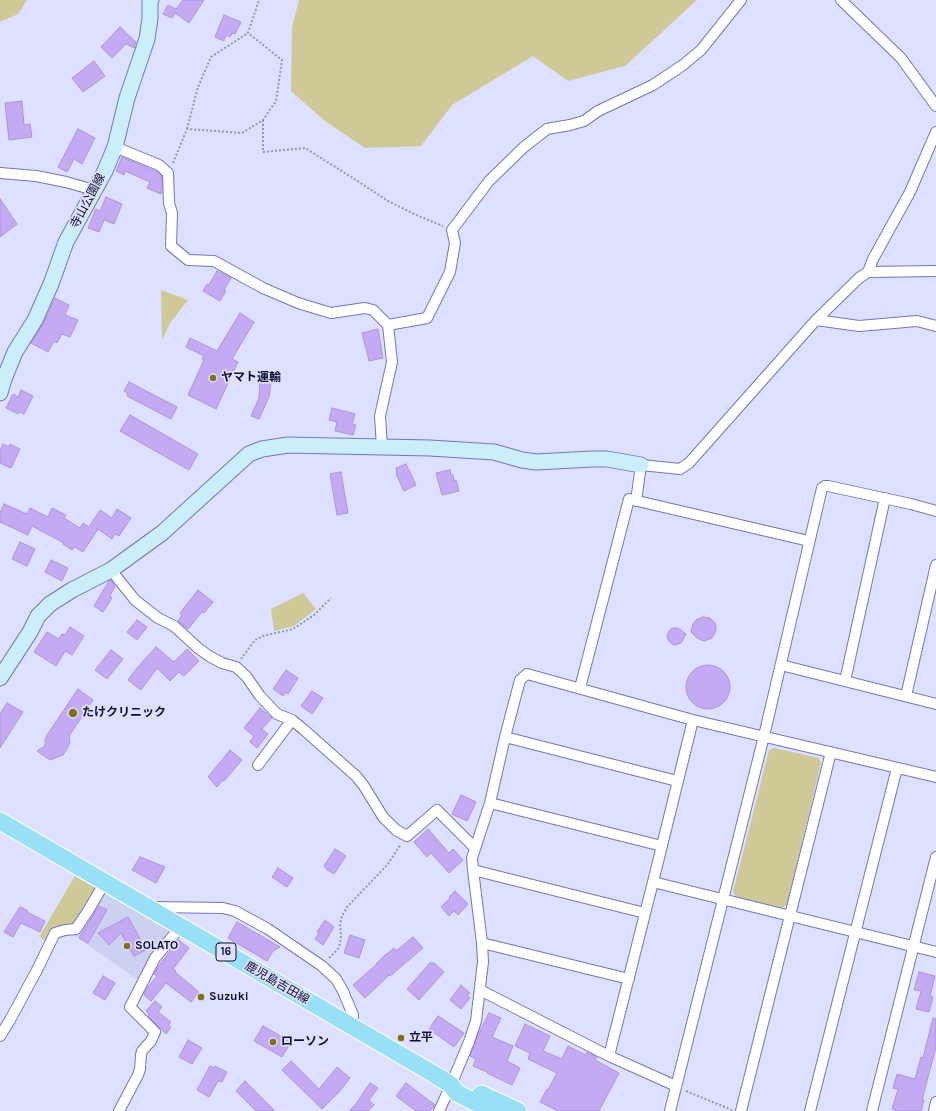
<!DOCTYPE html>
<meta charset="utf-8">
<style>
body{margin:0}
canvas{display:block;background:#dde0ff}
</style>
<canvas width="936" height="1111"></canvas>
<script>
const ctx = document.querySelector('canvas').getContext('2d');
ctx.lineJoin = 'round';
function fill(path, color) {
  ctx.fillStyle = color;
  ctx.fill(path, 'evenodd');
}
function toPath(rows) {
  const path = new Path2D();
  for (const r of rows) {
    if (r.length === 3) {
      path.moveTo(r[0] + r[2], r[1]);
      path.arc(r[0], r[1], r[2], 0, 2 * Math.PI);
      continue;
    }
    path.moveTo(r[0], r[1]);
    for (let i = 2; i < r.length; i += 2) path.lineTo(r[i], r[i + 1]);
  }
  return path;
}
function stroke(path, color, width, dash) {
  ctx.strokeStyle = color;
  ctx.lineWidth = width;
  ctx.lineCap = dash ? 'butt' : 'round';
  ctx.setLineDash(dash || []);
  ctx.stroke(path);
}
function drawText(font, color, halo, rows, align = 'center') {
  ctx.font = font + ' Karla,"Noto Sans JP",sans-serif';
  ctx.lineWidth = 3.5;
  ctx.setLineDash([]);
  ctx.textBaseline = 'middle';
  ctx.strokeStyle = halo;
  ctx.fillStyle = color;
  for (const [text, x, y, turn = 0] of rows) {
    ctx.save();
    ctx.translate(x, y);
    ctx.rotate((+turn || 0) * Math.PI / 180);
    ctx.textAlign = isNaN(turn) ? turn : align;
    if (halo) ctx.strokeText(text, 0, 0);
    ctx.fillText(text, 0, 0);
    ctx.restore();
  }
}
const built = toPath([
 [103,892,174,934,141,982,75,936]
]);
const green = toPath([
 [0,0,27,0,18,14,0,22],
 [299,0,697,0,625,66,568,81,533,56,452,105,421,146,365,148,325,121,291,91,292,27],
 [161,290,188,300,170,323,162,340],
 [303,593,316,609,294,626,274,631,271,609],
 [774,748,819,758,821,763,787,905,781,908,736,897,733,892,769,750],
 [75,876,98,889,76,927,46,941,39,937]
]);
const building = toPath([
 [183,0,204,0,189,23,175,13,172,18,163,14,168,5,176,9,183,0],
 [224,15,241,22,235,34,232,33,230,37,226,35,224,41,215,37,224,15],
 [120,27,136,42,134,48,126,44,112,58,101,47,120,27],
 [94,61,105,76,83,92,72,78,94,61],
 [22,101,24,125,30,124,32,137,9,140,5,103,22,101],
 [78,129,95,138,82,164,74,159,67,172,58,167,78,129],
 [122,157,148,168,157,172,162,176,162,191,161,194,147,188,150,182,125,171,124,175,116,171,122,157],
 [106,197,122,204,114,224,104,220,99,232,88,228,96,209,100,211,106,197],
 [0,199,17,224,0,237,0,199],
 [217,271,231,278,224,290,226,291,220,301,203,291,207,284,209,285,217,271],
 [55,298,69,305,65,315,78,320,70,337,62,334,57,343,54,341,48,352,31,343,43,324,55,298],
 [240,313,254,322,232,359,238,362,216,409,188,395,204,360,202,359,204,356,186,347,190,338,217,351,240,313],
 [378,329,383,358,369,361,362,333,378,329],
 [260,380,271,381,269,397,259,419,251,416,259,398,260,380],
 [129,382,177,407,171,419,127,396,128,393,124,391,129,382],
 [21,390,33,396,24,414,20,412,18,414,6,408,13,394,18,397,21,390],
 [332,408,355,414,352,424,356,425,353,435,335,431,337,422,329,420,332,408],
 [130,415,198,454,189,470,120,431,130,415],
 [3,444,9,447,10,444,20,449,11,468,0,463,0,451,3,444],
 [406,464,416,485,404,491,396,474,397,474,396,468,406,464],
 [450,470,451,475,453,475,454,481,456,480,459,491,442,495,436,473,450,470],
 [341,472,348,513,337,515,330,474,341,472],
 [4,504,27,514,30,508,48,517,52,508,66,515,64,518,80,528,83,523,89,527,100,510,112,518,117,509,131,518,119,536,115,534,112,539,98,529,83,552,75,547,72,550,63,544,64,543,32,526,28,535,0,522,0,513,4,504],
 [20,542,35,549,27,566,12,559,20,542],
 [51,560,68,568,62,581,45,572,51,560],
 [111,580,115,586,110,596,112,598,103,612,94,606,109,581,111,580],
 [198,590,213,602,204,613,202,612,188,629,178,621,182,615,180,613,198,590],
 [703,617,710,618,715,623,716,627,716,631,712,638,705,641,701,640,697,638,691,632,693,624,696,620,703,617],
 [137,620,147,627,137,640,127,632,137,620],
 [70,627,84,636,72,655,65,651,56,666,34,652,47,632,59,639,62,634,65,635,70,627],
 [672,628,678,628,686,634,681,643,675,645,672,644,668,640,667,635,670,630,672,628],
 [156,647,174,662,187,649,199,661,184,676,179,672,170,681,157,668,141,690,128,680,137,668,156,647],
 [111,650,123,659,107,679,95,670,111,650],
 [708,687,22],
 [286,670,298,678,288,694,286,692,283,696,273,689,286,670],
 [78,689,93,700,69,736,70,742,68,747,63,755,50,760,37,751,45,746,45,740,47,735,78,689],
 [312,691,323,698,312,714,301,706,312,691],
 [7,703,23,712,0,748,0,714,7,703],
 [260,708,272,718,262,729,268,734,257,748,250,742,254,736,244,728,260,708],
 [230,750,242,760,224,781,223,780,217,787,208,777,230,750],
 [461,795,476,802,467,821,452,814,461,795],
 [428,829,449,853,453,849,463,860,449,873,431,853,427,857,414,842,428,829],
 [335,849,346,856,334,874,326,869,326,868,324,866,335,849],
 [140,857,165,867,156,883,132,870,140,857],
 [278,868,293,878,287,887,272,877,278,868],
 [455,891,468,904,458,915,454,911,449,916,441,907,450,898,449,897,455,891],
 [99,906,107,910,88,943,79,938,99,906],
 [20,907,28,911,27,912,45,921,40,932,21,923,13,937,4,932,20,907],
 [128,917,146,950,134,956,121,933,109,945,98,933,128,917],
 [325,920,334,927,323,945,315,939,319,933,317,932,325,920],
 [237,922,280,947,273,951,267,961,228,938,237,922],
 [350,935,365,940,359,958,344,953,350,935],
 [413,937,423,948,390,976,389,975,365,998,353,985,377,964,376,964,386,954,387,954,394,948,396,951,413,937],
 [178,940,189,948,173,969,176,971,175,972,199,992,191,1002,166,983,151,1001,144,995,147,988,157,976,154,974,158,967,178,940],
 [430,963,434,963,444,972,419,1000,407,989,430,963],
 [919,972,935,976,930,996,933,997,929,1012,916,1009,921,991,914,990,919,972],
 [103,976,115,983,105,1000,93,993,103,976],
 [461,985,470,993,467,996,470,998,461,1009,450,1000,461,985],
 [155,1001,162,1007,158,1012,171,1022,168,1025,171,1027,166,1034,148,1016,149,1014,146,1011,155,1001],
 [489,1013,501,1018,492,1037,513,1046,507,1061,520,1068,512,1085,487,1073,487,1072,473,1066,476,1059,470,1056,477,1037,489,1013],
 [438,1016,464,1033,454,1047,429,1029,438,1016],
 [933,1018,936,1019,936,1047,922,1100,924,1100,921,1111,897,1111,892,1109,898,1089,893,1088,897,1074,915,1079,921,1057,923,1058,933,1018],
 [525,1024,550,1036,543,1051,562,1059,568,1046,586,1055,587,1052,597,1057,595,1060,619,1073,599,1111,558,1111,540,1102,547,1089,548,1090,557,1073,528,1059,530,1053,515,1046,525,1024],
 [263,1026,291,1042,282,1057,254,1041,263,1026],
 [188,1040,202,1048,192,1064,179,1057,188,1040],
 [291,1061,319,1089,337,1067,350,1078,339,1092,322,1109,282,1070,291,1061],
 [210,1066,214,1068,215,1066,227,1072,222,1082,218,1081,209,1097,197,1090,210,1066],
 [245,1081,275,1111,256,1111,236,1091,245,1081],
 [370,1083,378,1088,369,1100,374,1105,368,1111,349,1111,356,1104,370,1083],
 [406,1083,435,1105,430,1111,416,1111,396,1096,406,1083]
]);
const path = toPath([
 [263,120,263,152,305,148,356,180,388,201,414,214,443,226],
 [187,129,198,87,211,57,248,33],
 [173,163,187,129,242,133,263,120,276,101,282,60,248,33,259,0],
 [241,659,255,640,263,636,293,629,314,615,331,598],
 [329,958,338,949,340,944,341,936,340,924,342,916,347,907,388,864,401,844],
 [686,1091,732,1110]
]);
const street = toPath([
 [841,0,901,58,936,106],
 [115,147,159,165,168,173,169,203,172,213,171,246,188,260,214,261,263,288,298,303,331,313,365,308,373,310,388,325,427,318,450,272,455,243,452,230,489,181,524,147,547,129,570,125,584,121,598,111,653,85,683,65,701,50,741,0],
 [0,173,36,176,66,182,94,190],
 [868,272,936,271],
 [816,320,859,326,917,321,936,326],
 [382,447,380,416,392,362,388,325],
 [636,501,641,465,680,469,689,463,816,320,859,278,868,272,873,259,910,192,936,132],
 [111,570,135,600,158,618,174,626,198,648,209,656,222,663,236,667,246,676,260,696,277,714,292,720,303,729,356,776,364,786,383,817,396,830,407,836,437,810,475,848],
 [781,665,936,704],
 [845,681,885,498],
 [580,688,629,499,809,541],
 [906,696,936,565],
 [505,737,677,781],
 [258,765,292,720],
 [490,803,662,846],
 [473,870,645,913],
 [653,882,936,952],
 [151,907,223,908,235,911,268,929,322,966,336,979,343,991,353,1015,352,1026],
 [482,943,629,979],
 [480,990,609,1056,676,1086],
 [0,1036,10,1020,37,970,55,933,65,930,76,929,88,911,105,882],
 [609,1056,653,882,693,720],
 [119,1111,138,1075,140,1069,141,1055,142,1051,151,1041,155,1032,130,1007,155,958,181,926],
 [439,1111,451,1085,469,1042,476,1021,483,962,482,943,473,870,472,858,490,803,505,737,520,680,527,674,693,720,936,777],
 [670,1111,764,736,822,488,825,486,828,486,911,504,936,511],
 [741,1111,831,752],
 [810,1111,897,768],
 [872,1111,936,857],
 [934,1111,936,1102]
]);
const secondary = toPath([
 [0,393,4,379,15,352,35,320,51,284,66,242,105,171,115,147,127,98,147,39,150,18,150,2,151,0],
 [0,678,30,632,38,616,50,604,72,590,111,570,162,533,249,454,262,449,288,445,430,448,494,452,522,460,536,462,592,459,607,459,641,465]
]);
const primary = toPath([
 [0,821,437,1076,451,1085,457,1093,492,1111],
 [481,1094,518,1111]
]);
const markers = [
 [213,378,4,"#7e7111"],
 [73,713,5,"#7e7111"],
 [127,946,4,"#7e7111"],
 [201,997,4,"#7e7111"],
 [401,1038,4,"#7e7111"],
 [273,1042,4,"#7e7111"]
];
const shields = [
 [226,952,20]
];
const shieldNames = [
 ["16",226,952]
];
const streetNames = [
 ["寺山公園線",88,201,-62],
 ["鹿児島吉田線",277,983,30]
];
const poiNames = [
 ["ヤマト運輸",221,378],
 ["たけクリニック",82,713],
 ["SOLATO",135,946],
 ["Suzuki",209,997],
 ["立平",409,1038],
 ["ローソン",281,1042]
];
fill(built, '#ccd0f1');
fill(green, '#cfc897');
fill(building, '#c4aaf3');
stroke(building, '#ad93da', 1);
stroke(street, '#7376bb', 12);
stroke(secondary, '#7376bb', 17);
stroke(primary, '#fff', 19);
stroke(path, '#9496b3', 2, [2, 2]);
stroke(street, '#fff', 10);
stroke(secondary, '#cbeffa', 15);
stroke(primary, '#98e0f5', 17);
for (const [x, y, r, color] of markers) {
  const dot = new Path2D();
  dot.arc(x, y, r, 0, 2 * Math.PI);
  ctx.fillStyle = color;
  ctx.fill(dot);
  stroke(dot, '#dde0ff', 1.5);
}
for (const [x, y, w] of shields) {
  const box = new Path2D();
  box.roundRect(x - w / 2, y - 9, w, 18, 3);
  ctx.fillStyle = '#dde0ff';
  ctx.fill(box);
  stroke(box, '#10102a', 1);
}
drawText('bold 11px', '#10102a', null, shieldNames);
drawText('12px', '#10102a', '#dde0ff', streetNames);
drawText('bold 12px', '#10102a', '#dde0ff', poiNames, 'left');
</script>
